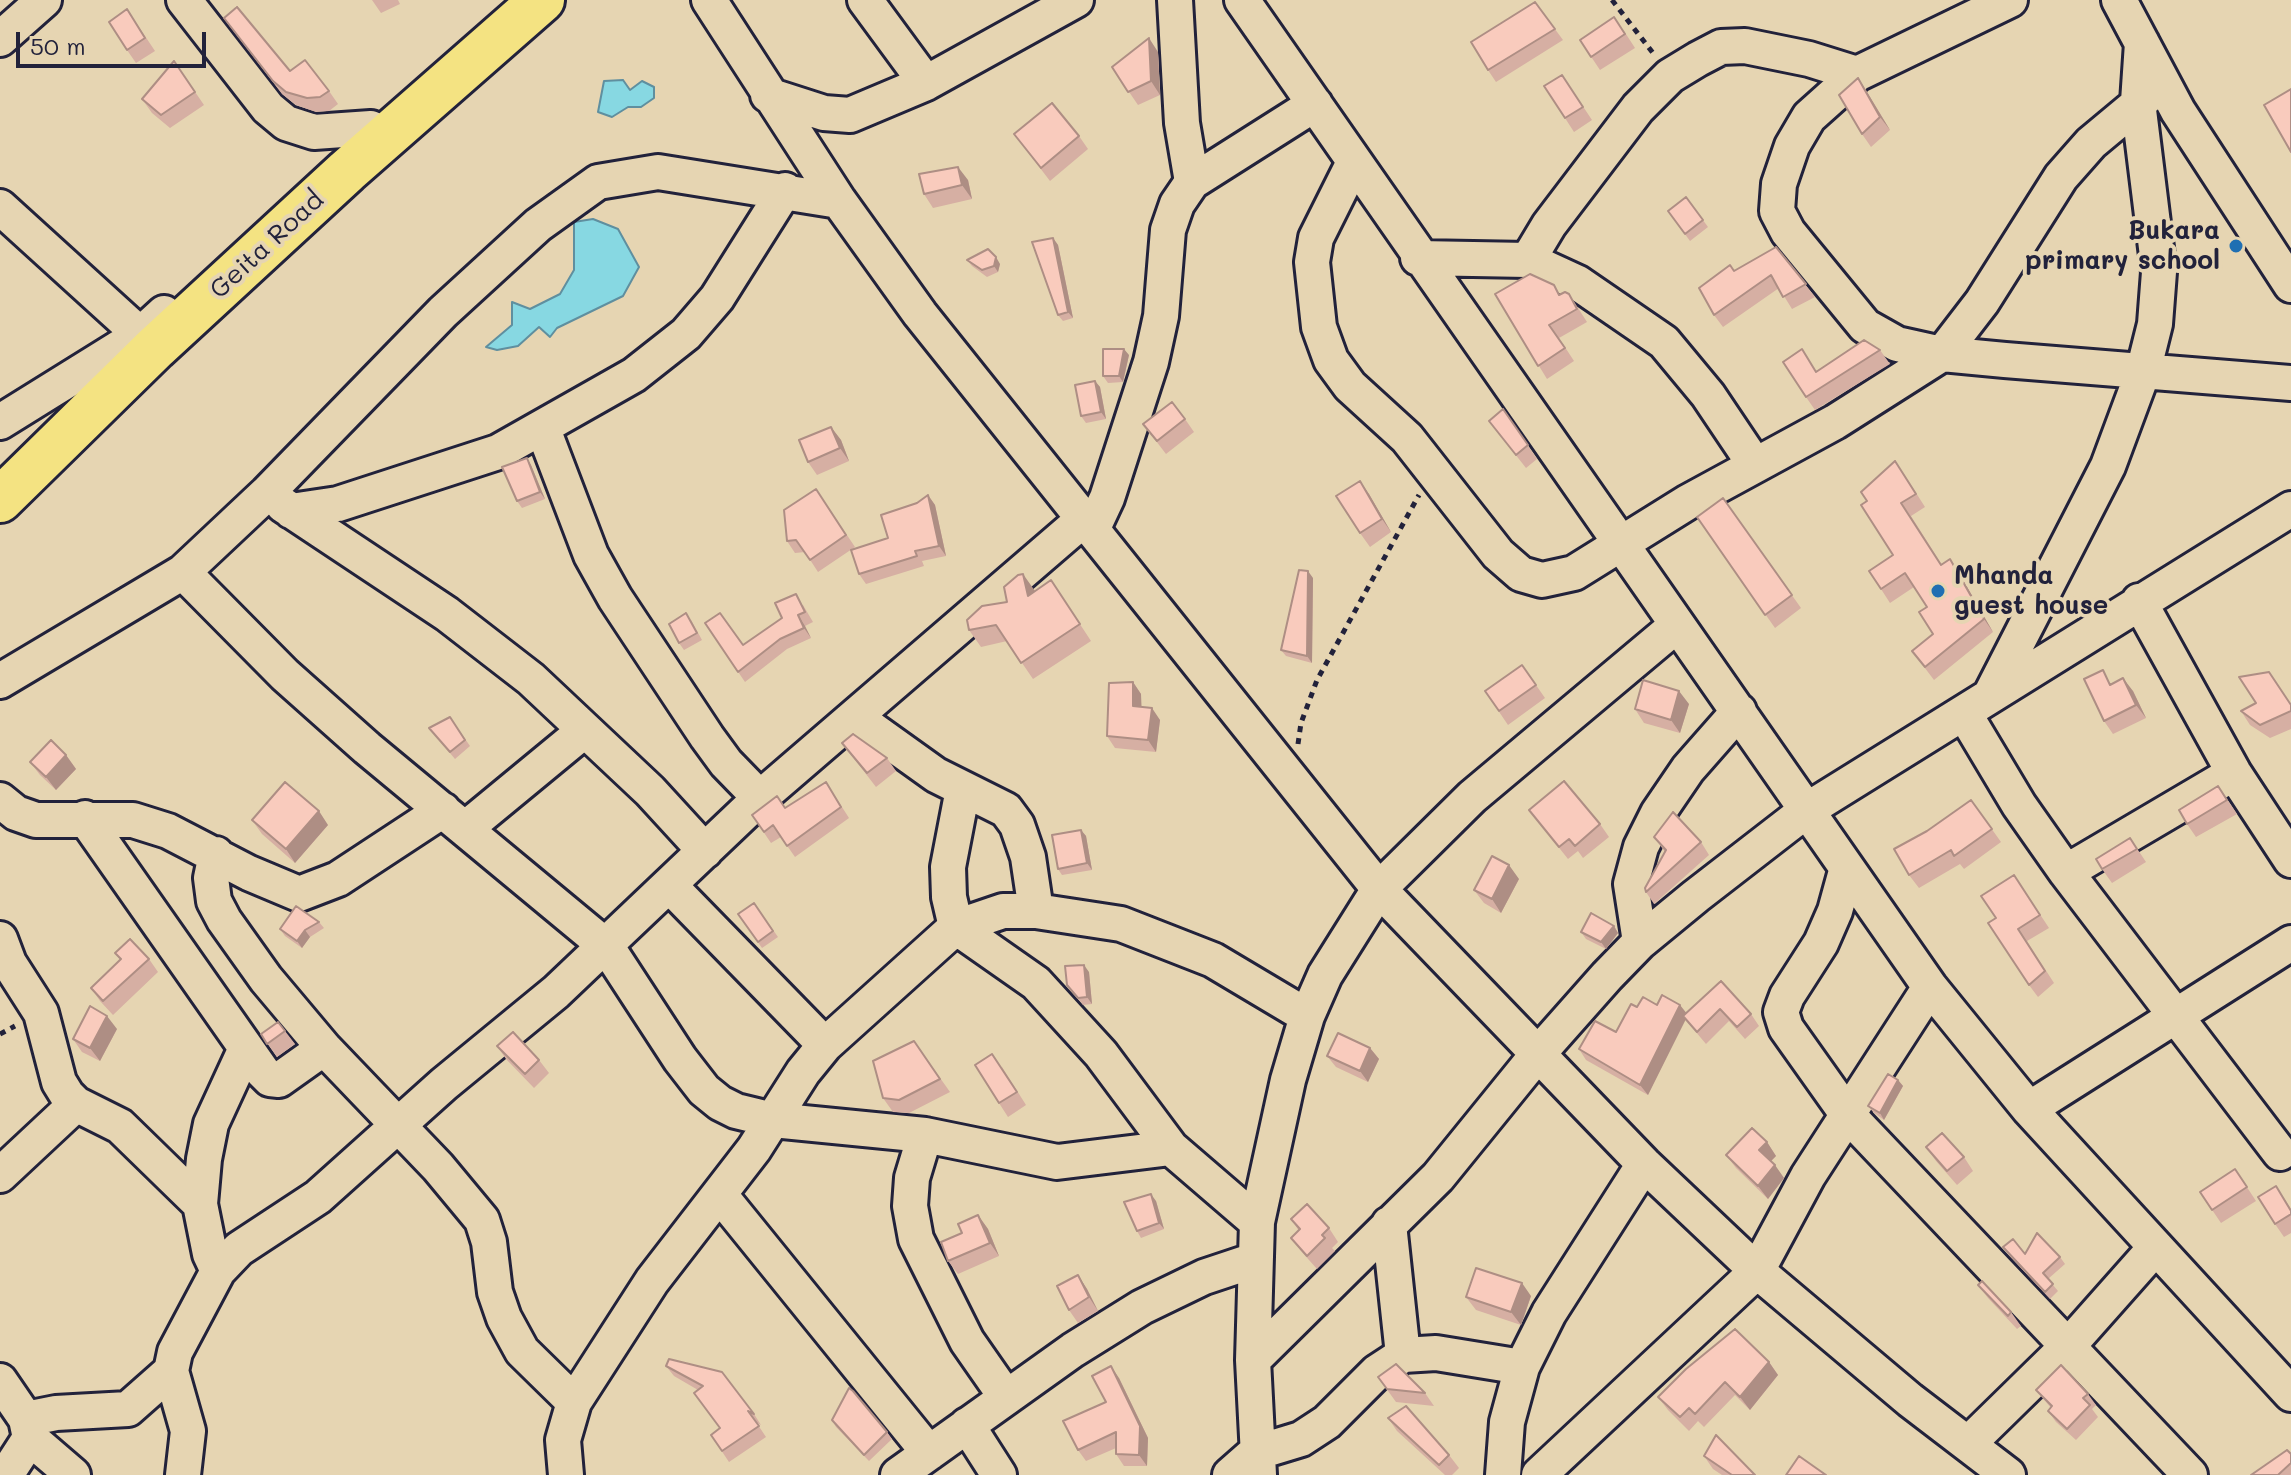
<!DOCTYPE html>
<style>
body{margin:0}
#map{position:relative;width:2291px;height:1475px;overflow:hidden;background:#e6d5b2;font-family:Mali,sans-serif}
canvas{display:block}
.scale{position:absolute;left:16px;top:32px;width:190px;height:36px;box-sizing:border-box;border:4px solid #22223b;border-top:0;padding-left:10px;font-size:24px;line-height:28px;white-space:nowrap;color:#22223b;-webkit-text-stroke:6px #e6d5b2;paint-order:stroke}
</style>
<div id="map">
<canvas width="2291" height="1475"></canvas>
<div class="scale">50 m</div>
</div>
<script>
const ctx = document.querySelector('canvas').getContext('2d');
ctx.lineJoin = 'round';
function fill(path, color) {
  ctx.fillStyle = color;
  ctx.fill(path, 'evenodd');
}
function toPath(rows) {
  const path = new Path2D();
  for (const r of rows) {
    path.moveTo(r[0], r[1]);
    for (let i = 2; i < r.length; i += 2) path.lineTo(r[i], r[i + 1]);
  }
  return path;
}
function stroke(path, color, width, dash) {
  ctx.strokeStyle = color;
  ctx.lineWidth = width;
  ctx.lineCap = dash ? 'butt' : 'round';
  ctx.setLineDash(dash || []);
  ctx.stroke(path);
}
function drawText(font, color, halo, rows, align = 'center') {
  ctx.font = font + ' Mali,sans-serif';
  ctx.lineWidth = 8;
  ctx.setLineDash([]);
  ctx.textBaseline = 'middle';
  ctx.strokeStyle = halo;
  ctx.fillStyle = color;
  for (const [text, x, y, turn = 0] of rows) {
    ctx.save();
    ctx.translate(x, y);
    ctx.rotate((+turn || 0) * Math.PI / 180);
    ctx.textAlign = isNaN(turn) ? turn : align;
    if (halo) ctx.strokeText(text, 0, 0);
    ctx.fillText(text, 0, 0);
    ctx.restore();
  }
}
const water = toPath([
 [623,80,630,90,642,81,654,87,654,98,641,107,628,107,612,117,598,112,604,81,623,80],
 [593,219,618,229,639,267,623,296,557,328,550,337,539,327,518,346,497,350,486,347,512,325,512,302,530,309,560,294,574,270,574,222,593,219]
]);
const path = toPath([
 [1612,0,1653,53],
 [1298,744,1301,723,1317,680,1419,495],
 [0,1034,15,1026]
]);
const minor = toPath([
 [184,0,268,108,286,123,314,132,371,128],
 [709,0,839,201,920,314,1379,889,1644,1164,1757,1271,1910,1400,2008,1475],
 [865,0,926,83],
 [1175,0,1182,123,1192,182],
 [1242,0,1930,987,2029,1109,2291,1394],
 [2010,0,1857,74,1809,117,1792,146,1779,184,1777,211,1788,232,1865,326,1897,344,1942,354,2005,360,2291,383],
 [2119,0,2178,111,2291,285],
 [0,39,44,0],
 [768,95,824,113,850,115,926,83,1076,0],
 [1354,162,1316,238,1312,262,1319,327,1331,360,1350,386,1407,438,1498,554,1521,574,1542,580,1574,573,1688,502,1835,422,1942,354,1982,302,2061,177,2091,143,2163,83],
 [0,207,155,348],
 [1418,258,1528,260,1578,283,1664,342,1708,395,1755,465],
 [1528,260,1549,225,1638,108,1670,76,1698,59,1721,47,1745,46,1809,59,1857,74],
 [0,422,140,335,164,313],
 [543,429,591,555,615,598,707,737,726,763,760,798],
 [283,505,447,614,531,679,650,791,705,851],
 [291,511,338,504,498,452,634,375,686,334,717,298,785,190],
 [1093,528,1107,498,1151,362,1161,316,1168,230,1177,204,1192,182,1315,104],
 [183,572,285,675,367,748,607,947,680,1059,704,1090,720,1103,736,1111,773,1120,925,1135,1057,1162,1171,1148],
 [2139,601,2234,773,2291,860],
 [0,681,183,572,267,493,443,312,538,225,598,182,658,172,839,201],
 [1992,692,2108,466,2143,372,2155,324,2159,272,2138,102,2142,43],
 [1964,713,2019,805,2066,872,2280,1153],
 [855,717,936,775,1006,810,1017,825,1028,857,1036,911],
 [963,789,948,867,949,897,956,927,1036,983,1101,1054,1171,1148,1257,1222],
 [0,800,16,813,36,820,133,820,168,831,249,873,299,894,338,879,443,810],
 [85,818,263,1072,270,1079,279,1080,324,1048],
 [465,829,585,730],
 [216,854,211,878,214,901,224,920,266,979,324,1048,438,1167,482,1220,489,1242,495,1292,504,1318,522,1351,574,1402],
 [1846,871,1835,911,1821,943,1787,996,1781,1012,1786,1028,1847,1114,2190,1475],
 [2066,872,2234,773],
 [670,886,825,1045],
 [0,939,9,963,41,1013,59,1082,67,1095,76,1104,120,1126,200,1204],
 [1640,942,1631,884,1641,847,1658,813,1688,769,1739,711],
 [2029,1109,2291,943],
 [925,1135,912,1178,910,1206,916,1239,967,1341,1006,1397],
 [0,1175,76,1104],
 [720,1195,929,1453],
 [1389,1224,1403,1355],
 [218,1271,210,1254,200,1204,204,1159,211,1124,246,1048],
 [1253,1360,1438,1177,1537,1055,1607,976,1640,942,1696,896,1807,810,2291,509],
 [0,1381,26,1419,30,1438,6,1475],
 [26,1419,56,1413,128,1409,171,1371],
 [967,1425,999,1475],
 [30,1438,73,1475],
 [1968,1444,2069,1345,2155,1248],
 [183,1475,188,1431,171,1371,175,1352,218,1271,239,1249,318,1197,444,1084,556,992,760,798,1085,518],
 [566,1475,563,1440,574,1402,652,1281,754,1149,803,1072,825,1045,956,927,1003,911,1036,911,1121,924,1213,960,1307,1016],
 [898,1475,1073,1350,1142,1307,1204,1277,1255,1260],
 [1230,1475,1255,1453,1301,1439,1327,1422,1377,1372,1403,1355,1436,1353,1522,1367],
 [1259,1475,1253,1360,1257,1222,1288,1080,1307,1016,1325,975,1379,889,1472,797,1677,625],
 [1503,1475,1507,1422,1522,1367,1549,1313,1644,1164],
 [1539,1475,1757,1271,1808,1176,1930,987]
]);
const highway = toPath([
 [0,500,155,348,347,171,542,0]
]);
const wall = toPath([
 [372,0,398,0,400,4,381,13],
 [1535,2,1563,40,1496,82,1488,70],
 [127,9,155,51,136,63,127,50],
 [224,18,290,71,329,91,338,104,329,111,316,112,296,105,282,94],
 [1624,31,1635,48,1600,70,1580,40],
 [1158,52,1160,95,1138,105,1112,67],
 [174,61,204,105,170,128,152,113,142,99],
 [1562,75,1592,120,1574,132,1565,118],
 [1858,78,1867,92,1890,130,1871,147,1862,134],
 [1014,134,1079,136,1088,149,1050,181],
 [968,180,972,199,933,208,924,194],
 [1686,197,1708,227,1690,241,1668,211],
 [1053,238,1058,245,1073,318,1063,321,1058,315],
 [1776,247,1815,297,1792,309,1779,288,1723,327,1714,315,1734,271],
 [967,260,1000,264,998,272,987,277,972,266],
 [1495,294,1569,294,1587,322,1559,338,1574,361,1547,379],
 [1880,350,1890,364,1815,410,1806,397,1816,371],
 [1129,355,1123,382,1108,383,1103,376],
 [1095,381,1100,387,1106,419,1086,423,1081,416],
 [1503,409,1537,459,1526,468,1489,421],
 [1185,419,1194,432,1166,454,1143,424],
 [831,427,841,440,849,461,817,475,808,462],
 [527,458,531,465,545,499,522,508,517,501],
 [1904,474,1925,507,1911,516,1942,565,1950,559,1959,573,1993,632,1934,680,1912,651,1933,634,1927,607,1914,587,1890,603,1881,589,1893,555],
 [816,489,855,547,818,572,805,552,795,553,787,541],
 [1369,494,1391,532,1370,547,1360,533],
 [928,495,935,505,946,556,922,561,924,566,866,584,859,574,917,503],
 [1723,498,1801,608,1775,628,1697,517],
 [1313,578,1312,663,1286,656,1281,650],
 [1051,580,1091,641,1033,679,1007,641,981,647,969,630,1007,602,1035,591],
 [803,605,813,622,805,626,811,638,787,649,745,682,705,623,743,645],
 [691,620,702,640,684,650,679,643],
 [1522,665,1545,698,1508,725,1485,691],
 [1133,682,1141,694,1141,707,1160,720,1156,752,1115,748,1107,736],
 [2113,683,2133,691,2146,718,2113,734,2104,721],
 [1689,704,1680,733,1644,723,1635,709],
 [2291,705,2291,729,2270,738,2250,725,2241,711],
 [450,717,470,746,455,759,429,728],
 [842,743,887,758,896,771,876,787],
 [66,755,76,769,56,790,40,775,30,762],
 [2218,786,2237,814,2196,837,2187,824],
 [833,793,849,818,795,857,781,837,771,843,752,815,785,808],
 [1971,800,2001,842,1964,869,1960,864,1919,888,1909,875,1927,831],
 [1529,810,1600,824,1609,837,1583,858,1578,851,1568,859],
 [252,820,328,825,295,863,262,834],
 [1081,830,1086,836,1092,870,1062,875,1058,869],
 [1654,837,1701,842,1709,855,1654,904,1646,892,1665,852],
 [2130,838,2146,862,2112,883,2102,869],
 [2014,875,2049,928,2027,941,2054,983,2038,997,2029,985,1996,918],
 [1519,879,1501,913,1484,903,1474,890],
 [754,903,778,937,762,948,738,914],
 [319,922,324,928,310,937,302,948,285,936,280,929],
 [1614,926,1618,933,1606,949,1586,939,1581,932],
 [115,953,149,959,158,972,113,1015,100,1001,91,988,120,960],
 [1089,972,1092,1004,1083,1005,1067,985],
 [1721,981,1751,1014,1759,1026,1745,1039,1729,1021,1706,1044,1685,1019,1648,1095,1586,1060,1579,1049,1616,1032,1637,1007,1657,1005,1686,1013],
 [117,1029,100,1061,82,1052,73,1039],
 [285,1031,295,1044,277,1057,261,1034],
 [914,1041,950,1092,909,1113,893,1112,883,1098],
 [497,1046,539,1060,549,1073,534,1088,506,1059],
 [1370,1048,1379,1059,1368,1082,1336,1067,1327,1056],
 [1002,1067,1026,1105,1008,1117,999,1103],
 [1898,1080,1903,1086,1884,1120,1873,1112,1868,1106],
 [1767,1142,1776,1156,1771,1161,1784,1178,1768,1199,1736,1168,1726,1155],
 [1926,1147,1964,1157,1973,1171,1957,1185,1936,1161],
 [2235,1169,2256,1201,2221,1223,2200,1192],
 [2276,1186,2291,1209,2291,1233,2284,1237,2275,1224],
 [1156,1201,1164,1229,1141,1238,1137,1231],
 [978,1215,988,1229,999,1256,958,1274,948,1261,962,1233],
 [1291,1219,1329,1228,1338,1242,1332,1248,1335,1251,1317,1269,1301,1251,1291,1238,1299,1231],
 [2003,1247,2025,1254,2060,1257,2065,1264,2048,1279,2058,1291,2050,1299,2008,1254],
 [1078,1275,1087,1289,1098,1311,1078,1323,1069,1310],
 [1978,1285,2011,1312,2021,1326,2017,1329,1988,1298],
 [1531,1296,1521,1325,1476,1310,1466,1297],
 [1769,1362,1778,1375,1750,1410,1735,1395,1704,1427,1698,1421,1689,1431,1668,1410,1658,1397],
 [666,1366,754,1414,761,1425,756,1422,766,1437,729,1462,711,1435,720,1429,698,1390,674,1376],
 [1378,1377,1425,1393,1434,1406,1396,1402],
 [1119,1378,1148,1438,1147,1466,1124,1466,1116,1454,1116,1448,1086,1461,1078,1450],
 [2036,1390,2088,1394,2096,1405,2092,1409,2098,1417,2076,1440,2056,1422,2048,1411,2051,1408],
 [1388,1418,1449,1455,1459,1468,1452,1475,1445,1475,1397,1431],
 [832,1420,887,1432,892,1439,869,1461,836,1427],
 [2291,1454,2291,1475,2251,1475],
 [1704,1456,1755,1475,1722,1475,1713,1469]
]);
const shadedWall = toPath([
 [1149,38,1158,52,1160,95,1151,81],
 [1858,78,1867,92,1890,130,1880,117],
 [958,167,968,180,972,199,962,185],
 [1053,238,1058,245,1073,318,1068,312],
 [996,257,1000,264,998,272,994,266],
 [1124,349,1129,355,1123,382,1119,376],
 [1095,381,1100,387,1106,419,1101,412],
 [831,427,841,440,849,461,840,448],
 [527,458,531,465,545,499,540,492],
 [1360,481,1369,494,1391,532,1382,519],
 [928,495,935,505,946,556,939,546],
 [1950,559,1959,573,1993,632,1984,619],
 [1308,571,1313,578,1312,663,1307,656],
 [1023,574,1035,591,1028,596],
 [798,615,805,626,811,638,804,628],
 [2123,678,2133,691,2146,718,2136,705],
 [1133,682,1141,694,1142,718,1133,706],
 [1679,691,1689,704,1680,733,1671,720],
 [1152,708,1160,720,1156,752,1148,740],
 [66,755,76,769,56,790,46,777],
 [319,811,328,825,295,863,286,849],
 [1081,830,1086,836,1092,870,1087,863],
 [1509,865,1519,879,1501,913,1492,899],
 [1614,926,1618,933,1606,949,1601,942],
 [305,930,310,937,302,948,297,941],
 [1084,965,1089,972,1092,1004,1087,997],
 [1680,1005,1688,1015,1648,1095,1640,1085],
 [107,1016,117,1029,100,1061,90,1048],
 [1370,1048,1379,1059,1368,1082,1360,1071],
 [1898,1080,1903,1086,1884,1120,1880,1113],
 [1767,1142,1776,1156,1769,1163,1759,1150],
 [1775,1165,1784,1178,1768,1199,1758,1186],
 [1151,1194,1156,1201,1164,1229,1159,1223],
 [978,1215,988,1229,999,1256,990,1243],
 [1078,1275,1087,1289,1098,1311,1089,1297],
 [1522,1283,1531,1296,1521,1325,1511,1312],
 [1769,1362,1778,1375,1750,1410,1740,1397],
 [1111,1366,1119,1378,1148,1438,1147,1466,1139,1455]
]);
const building = toPath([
 [1535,2,1555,29,1488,70,1471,42,1535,2],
 [237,7,290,71,305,60,329,91,320,97,307,98,286,92,273,81,224,18,237,7],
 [127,9,145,38,127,50,109,22,127,9],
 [1614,17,1625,34,1591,57,1580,40,1614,17],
 [1149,38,1151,81,1128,92,1112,67,1149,38],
 [174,61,195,92,161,115,142,99,174,61],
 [1562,75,1583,107,1565,118,1544,86,1562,75],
 [1858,78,1880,117,1862,134,1839,95,1858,78],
 [2291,89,2291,152,2264,105,2291,89],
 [1052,103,1079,136,1041,168,1014,134,1052,103],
 [958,167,962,185,924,194,919,174,958,167],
 [1686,197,1703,220,1685,234,1668,211,1686,197],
 [1053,238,1068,312,1058,315,1032,242,1053,238],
 [1776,247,1806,284,1783,297,1771,275,1714,315,1699,288,1730,265,1734,271,1776,247],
 [988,249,996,257,994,266,982,270,967,260,988,249],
 [1530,274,1554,285,1559,295,1565,292,1569,294,1577,309,1549,325,1565,348,1538,366,1495,294,1530,274],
 [1864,340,1880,350,1806,397,1783,362,1802,349,1816,372,1864,340],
 [1103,349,1124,349,1119,376,1103,376,1103,349],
 [1095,381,1101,412,1081,416,1075,385,1095,381],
 [1172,402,1185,419,1157,441,1143,424,1172,402],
 [1503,409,1528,445,1516,455,1489,421,1503,409],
 [831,427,840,448,808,462,799,440,831,427],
 [527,458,540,492,517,501,502,467,527,458],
 [1895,461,1916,494,1901,503,1941,565,1950,559,1984,619,1925,667,1912,651,1933,634,1919,612,1927,607,1905,573,1881,589,1869,571,1893,555,1861,505,1867,501,1861,492,1895,461],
 [1360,481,1382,519,1360,533,1336,496,1360,481],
 [816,489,846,535,810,560,796,540,787,541,784,510,816,489],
 [928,495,939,546,915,551,917,556,859,574,851,550,888,538,881,515,917,503,928,495],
 [1723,498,1792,595,1765,615,1697,517,1723,498],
 [1299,570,1308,571,1307,656,1281,650,1299,570],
 [1023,574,1028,596,1051,580,1080,624,1021,663,996,625,969,630,967,620,982,606,1007,602,1004,587,1018,575,1023,574],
 [796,594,805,612,798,615,804,628,780,639,738,672,705,623,720,613,743,645,782,618,775,603,796,594],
 [686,613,697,633,679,643,669,624,686,613],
 [1522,665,1536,685,1499,711,1485,691,1522,665],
 [2103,670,2110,685,2123,678,2136,705,2104,721,2084,679,2103,670],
 [2269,672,2291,705,2291,711,2260,725,2241,711,2256,703,2239,677,2269,672],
 [1643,680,1679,691,1671,720,1635,709,1643,680],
 [1133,682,1133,706,1152,708,1148,740,1107,736,1109,683,1133,682],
 [450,717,465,740,450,752,429,728,450,717],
 [853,734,887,758,867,773,842,743,853,734],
 [51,740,66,755,46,777,30,762,51,740],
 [1564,781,1600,824,1575,846,1569,839,1559,847,1529,810,1564,781],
 [285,782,319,811,286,849,252,820,285,782],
 [826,782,841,807,787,846,773,825,764,832,752,815,777,796,785,808,826,782],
 [2218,786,2227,800,2187,824,2179,810,2218,786],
 [1971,800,1992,829,1954,856,1951,850,1909,875,1894,849,1927,831,1971,800],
 [1673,812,1701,842,1646,892,1645,888,1666,850,1654,837,1673,812],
 [1081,830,1087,863,1058,869,1052,835,1081,830],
 [2130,838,2137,849,2102,869,2096,859,2130,838],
 [1492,856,1509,865,1492,899,1474,890,1492,856],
 [2014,875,2040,915,2018,929,2045,971,2029,985,1988,923,1996,918,1981,896,2014,875],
 [754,903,773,931,758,942,738,914,754,903],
 [296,906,319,922,305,930,297,941,280,929,296,906],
 [1591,913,1614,926,1601,942,1581,932,1591,913],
 [130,939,149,959,103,1001,91,988,121,959,115,953,130,939],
 [1084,965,1087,997,1078,998,1067,985,1065,966,1084,965],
 [1721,981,1751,1014,1737,1027,1720,1009,1697,1032,1683,1016,1721,981],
 [1662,995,1680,1005,1640,1085,1579,1049,1595,1021,1616,1032,1631,1004,1637,1007,1643,997,1657,1005,1662,995],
 [90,1006,107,1016,90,1048,73,1039,90,1006],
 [278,1022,285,1031,267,1044,261,1034,278,1022],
 [513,1032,539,1060,525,1074,497,1046,513,1032],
 [1338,1033,1370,1048,1360,1071,1327,1056,1338,1033],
 [914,1041,940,1079,899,1100,883,1098,873,1061,914,1041],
 [992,1054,1017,1092,999,1103,975,1065,992,1054],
 [1888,1074,1898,1080,1880,1113,1868,1106,1888,1074],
 [1752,1128,1767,1142,1759,1150,1775,1165,1758,1186,1726,1155,1752,1128],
 [1942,1133,1964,1157,1947,1171,1926,1147,1942,1133],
 [2235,1169,2247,1187,2212,1210,2200,1192,2235,1169],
 [2276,1186,2291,1211,2291,1214,2275,1224,2258,1197,2276,1186],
 [1151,1194,1159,1223,1137,1231,1124,1202,1151,1194],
 [1307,1204,1329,1228,1322,1235,1325,1238,1307,1256,1291,1238,1300,1229,1291,1219,1307,1204],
 [978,1215,990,1243,948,1261,941,1242,962,1233,958,1224,978,1215],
 [2037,1233,2060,1257,2043,1273,2053,1284,2045,1292,2003,1247,2013,1239,2025,1254,2037,1233],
 [1476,1268,1522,1283,1511,1312,1466,1297,1476,1268],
 [1078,1275,1089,1297,1069,1310,1057,1286,1078,1275],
 [1982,1281,2011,1312,2008,1316,1978,1285,1982,1281],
 [1735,1329,1769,1362,1740,1397,1725,1382,1695,1414,1689,1408,1680,1417,1658,1397,1686,1369,1735,1329],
 [669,1359,722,1372,754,1414,748,1411,759,1426,722,1451,711,1435,720,1428,694,1393,703,1386,666,1366,669,1359],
 [1396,1364,1425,1393,1387,1389,1378,1377,1396,1364],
 [2061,1365,2088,1394,2083,1398,2090,1405,2067,1429,2048,1411,2052,1406,2036,1390,2061,1365],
 [1111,1366,1140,1426,1139,1455,1116,1454,1116,1432,1078,1450,1063,1421,1106,1402,1092,1376,1111,1366],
 [849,1388,853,1391,887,1432,864,1455,832,1420,849,1388],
 [1406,1406,1449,1455,1439,1465,1388,1418,1406,1406],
 [1716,1435,1755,1475,1732,1475,1704,1456,1716,1435],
 [2287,1450,2291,1454,2291,1463,2278,1475,2251,1475,2287,1450],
 [1799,1456,1826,1475,1786,1475,1799,1456]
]);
const markers = [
 [2236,246,8,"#1f6fb2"],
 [1938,591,8,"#1f6fb2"]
];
const poiNames = [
 ["Bukara",2220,231],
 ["primary school",2220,261],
 ["Mhanda",1954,576,"left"],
 ["guest house",1954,606,"left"]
];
const streetNames = [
 ["Geita Road",267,245,-43]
];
fill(water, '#87d8e2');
stroke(water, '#5f8f9f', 2);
stroke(minor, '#22223b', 40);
stroke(highway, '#22223b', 50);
stroke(path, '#22223b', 5, [6, 6]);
stroke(minor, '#e6d5b2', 34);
stroke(highway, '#f4e382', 44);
fill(wall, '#d6afa3');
fill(shadedWall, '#ae8e84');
fill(building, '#f9cbbd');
stroke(building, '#ae8e84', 2);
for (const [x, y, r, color] of markers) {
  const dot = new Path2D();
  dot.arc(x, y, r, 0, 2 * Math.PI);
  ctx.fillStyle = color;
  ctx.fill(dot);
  stroke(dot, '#e6d5b2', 3);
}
drawText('bold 26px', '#22223b', '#e6d5b2', poiNames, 'right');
drawText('26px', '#22223b', '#e6d5b2', streetNames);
</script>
